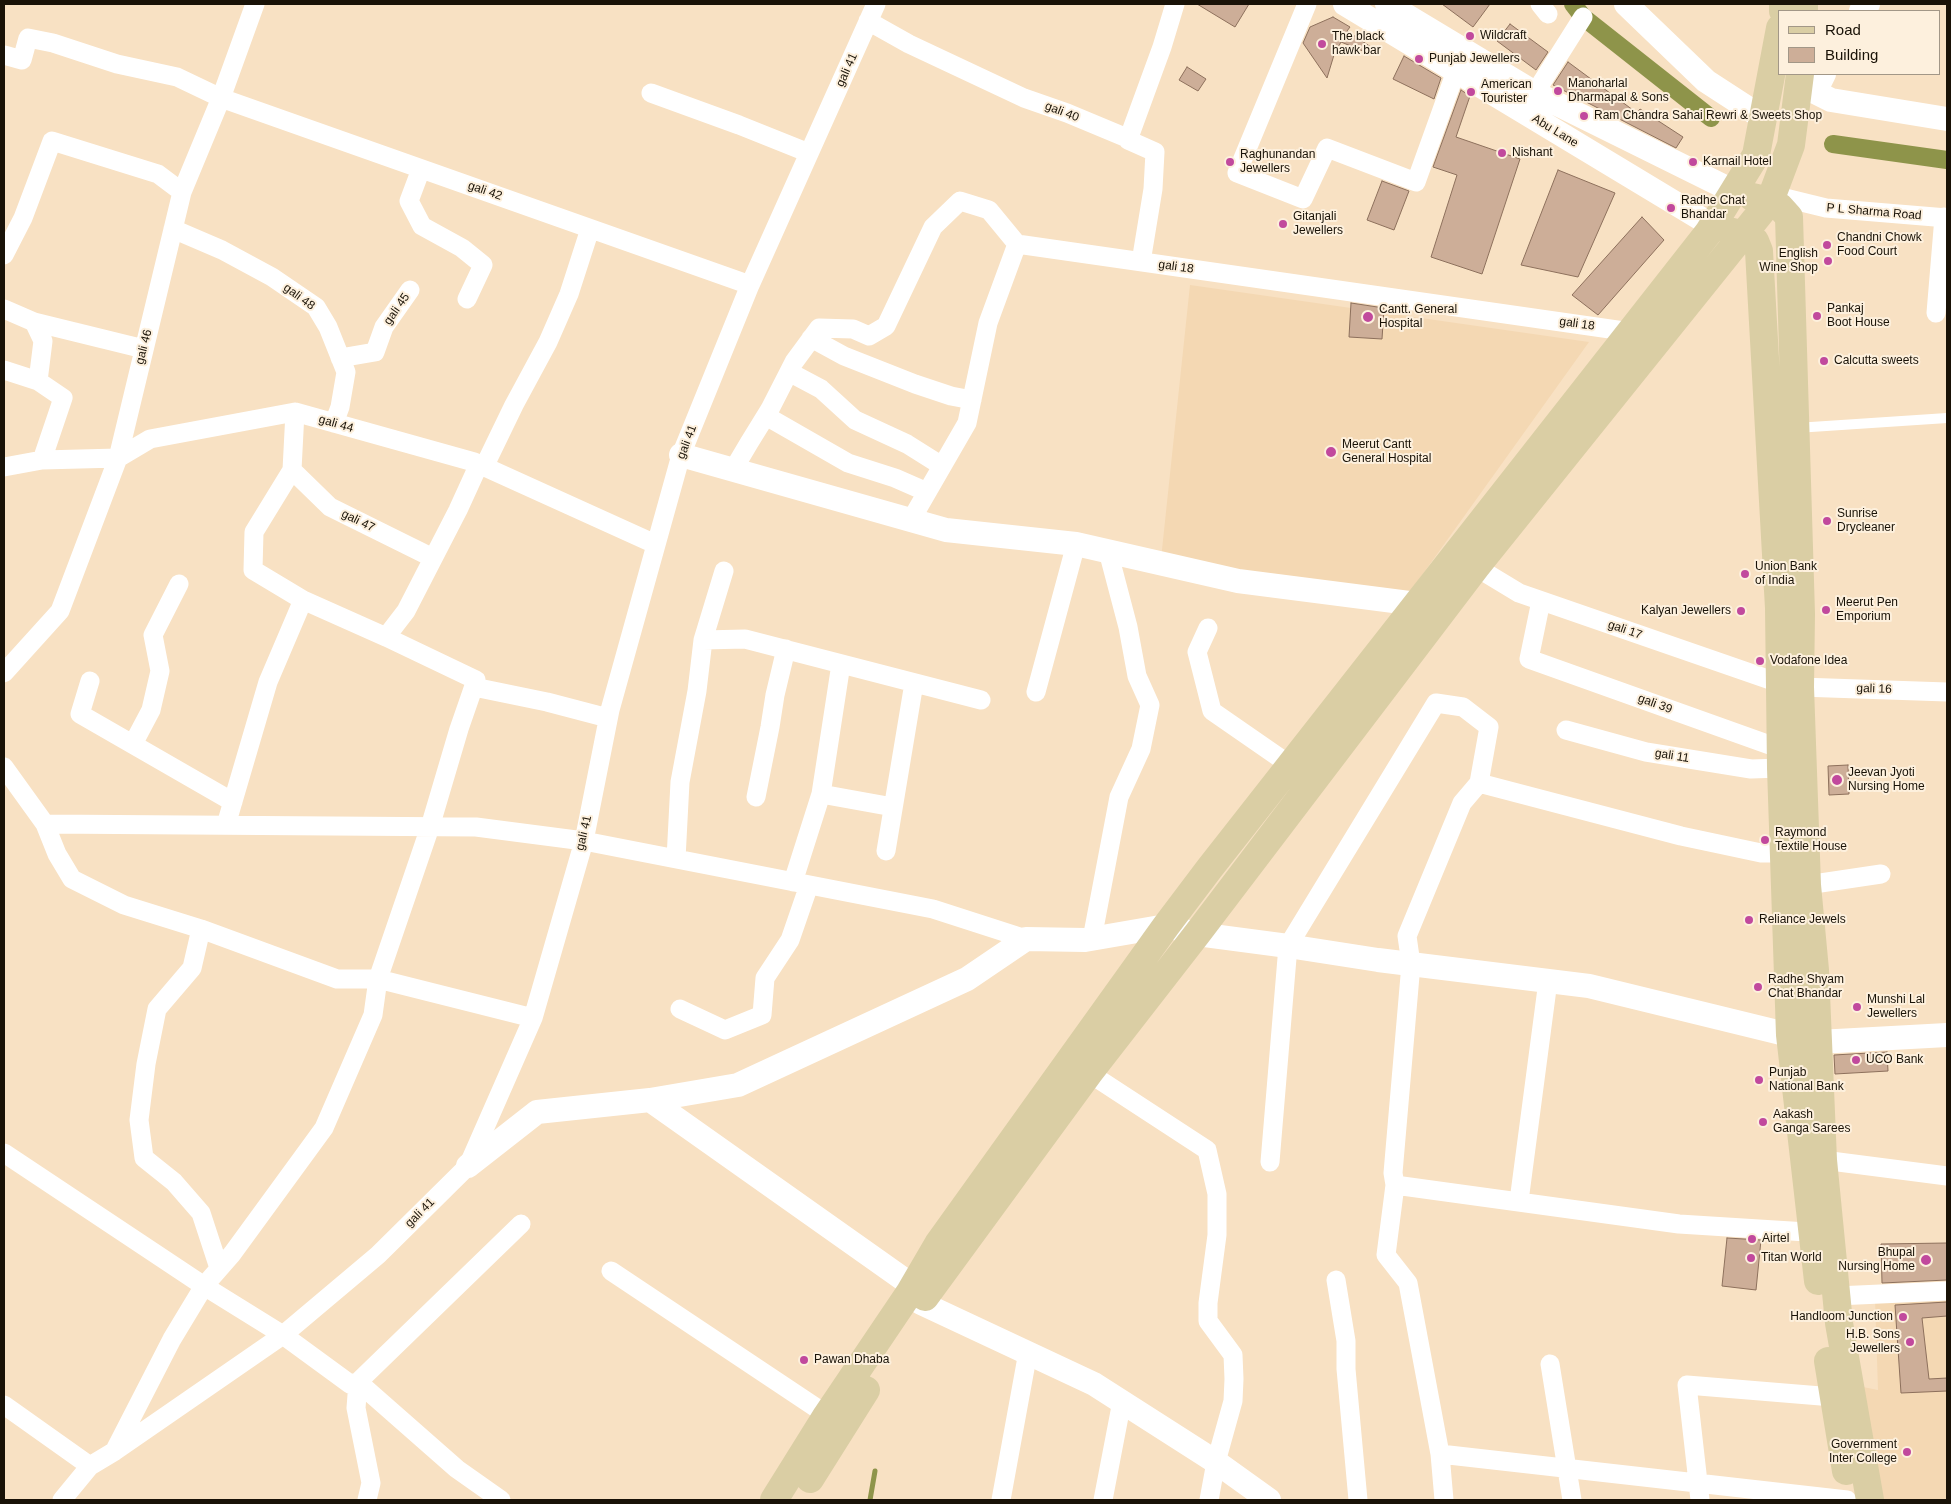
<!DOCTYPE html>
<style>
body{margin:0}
#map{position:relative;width:1951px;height:1504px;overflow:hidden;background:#f8e1c3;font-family:Arial,sans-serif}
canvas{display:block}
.frame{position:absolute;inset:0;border:5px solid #191207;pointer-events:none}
.legend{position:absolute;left:1778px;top:10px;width:162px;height:65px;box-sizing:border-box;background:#fdf0dd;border:1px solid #a29787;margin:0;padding:6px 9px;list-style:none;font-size:15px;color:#191207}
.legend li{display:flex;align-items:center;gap:10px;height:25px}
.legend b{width:25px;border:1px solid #a29787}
</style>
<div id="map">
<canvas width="1951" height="1504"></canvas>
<div class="frame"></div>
<ul class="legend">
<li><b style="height:6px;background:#dacea4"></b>Road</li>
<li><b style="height:14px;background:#cdae98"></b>Building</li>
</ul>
</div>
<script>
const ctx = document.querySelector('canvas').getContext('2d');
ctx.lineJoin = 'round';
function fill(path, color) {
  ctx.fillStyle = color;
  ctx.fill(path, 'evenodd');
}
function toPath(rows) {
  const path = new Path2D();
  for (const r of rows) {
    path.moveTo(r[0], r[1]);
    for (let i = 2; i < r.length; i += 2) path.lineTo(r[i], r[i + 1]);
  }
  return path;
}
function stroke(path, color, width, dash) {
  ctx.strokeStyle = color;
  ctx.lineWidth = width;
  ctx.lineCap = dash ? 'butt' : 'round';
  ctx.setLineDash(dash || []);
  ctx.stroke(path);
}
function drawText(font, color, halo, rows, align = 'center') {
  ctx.font = font + ' Arial,sans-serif';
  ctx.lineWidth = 4;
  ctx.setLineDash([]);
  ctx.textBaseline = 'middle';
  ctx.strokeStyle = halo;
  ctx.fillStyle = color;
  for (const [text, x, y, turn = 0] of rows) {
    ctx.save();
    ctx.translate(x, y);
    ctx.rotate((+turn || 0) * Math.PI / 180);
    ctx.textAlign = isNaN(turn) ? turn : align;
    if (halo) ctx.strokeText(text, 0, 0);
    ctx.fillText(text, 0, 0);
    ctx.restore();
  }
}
const built = toPath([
 [1190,285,1589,342,1397,610,1161,559],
 [1947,1296,1947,1500,1871,1500,1863,1387,1878,1390,1875,1299]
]);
const stream = toPath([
 [870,1500,875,1471]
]);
const canal = toPath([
 [1573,4,1583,17,1711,118],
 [1833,144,1947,160]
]);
const building = toPath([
 [1197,4,1249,4,1235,27,1197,4],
 [1442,4,1490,4,1473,27,1442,4],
 [1333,17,1350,27,1347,31,1371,47,1368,53,1341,42,1334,55,1327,78,1303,43,1310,27,1333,17],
 [1510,24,1548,52,1536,70,1497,41,1510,24],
 [1404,56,1441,78,1434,99,1393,79,1404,56],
 [1568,62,1637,113,1640,109,1683,137,1676,148,1553,85,1568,62],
 [1187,67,1206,79,1198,91,1179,80,1187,67],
 [1461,90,1470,96,1456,137,1520,159,1482,274,1431,257,1457,175,1433,167,1461,90],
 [1558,170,1615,193,1578,277,1521,265,1558,170],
 [1382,181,1409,191,1394,230,1367,220,1382,181],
 [1642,217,1664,240,1598,315,1572,295,1642,217],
 [1351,303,1384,308,1382,339,1349,337,1351,303],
 [1848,765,1849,794,1829,795,1828,766,1848,765],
 [1887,1052,1888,1071,1835,1074,1834,1055,1887,1052],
 [1727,1238,1761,1240,1756,1290,1722,1286,1727,1238],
 [1947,1243,1947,1280,1882,1283,1881,1244,1947,1243],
 [1947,1302,1947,1316,1922,1318,1929,1379,1947,1378,1947,1391,1901,1393,1895,1305,1947,1302]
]);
const service = toPath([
 [1796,428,1947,418]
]);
const minor = toPath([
 [1307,4,1237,173,1303,199,1327,148,1416,182,1456,71],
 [1540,4,1548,14],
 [868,21,909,44,1024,98,1067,113,1127,138,1128,140,1155,152,1153,189,1141,262],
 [4,55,22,60,28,38,53,43,117,64,177,77,221,98,750,285],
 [651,93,739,125,809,153],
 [1535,93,1583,17],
 [1128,140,1162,47,1175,4],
 [421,169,409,201,422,226,462,248,483,265,467,299],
 [1773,195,1826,208,1947,218],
 [173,229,222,250,272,277,316,307,328,327,346,372,340,407,334,423],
 [4,255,23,218,52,141,158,174,182,192],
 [4,309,34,322,43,341,38,381],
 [1936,313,1944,217],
 [34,322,144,349],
 [811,338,844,356,915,384,951,396,972,400],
 [340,358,375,352,384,327,410,290],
 [4,370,38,381,63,398,42,460],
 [789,372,821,389,855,420,907,444,942,466],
 [295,412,292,470,254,532,253,570,303,600,386,637,406,611,458,510,479,464],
 [766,416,848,463,895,478,927,492],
 [4,467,42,460,118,458,150,439,295,412,474,462,655,544],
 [484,467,514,405,548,342,569,294,590,229],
 [292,470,330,507,433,558],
 [733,470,749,443,770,409,794,362,819,328,853,329,869,336,886,326,933,227,960,201,989,210,1017,244],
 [911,520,967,423,988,323,1017,244,1631,332],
 [1476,567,1519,593,1779,683,1800,687,1947,692],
 [1541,601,1529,659,1781,749],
 [1208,628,1197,652,1212,711,1290,765],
 [703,640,724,571],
 [4,673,60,611,118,458,182,192,221,98,255,4],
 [90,681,80,714,233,802],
 [474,687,547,702,608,718],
 [1036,692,1076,544],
 [1566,730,1646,752,1751,769,1781,768],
 [133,744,151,710,160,671,153,635,179,584],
 [4,767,45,824,476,827,584,841,933,909,1026,939],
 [1479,783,1681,836,1761,853,1783,853],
 [821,794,893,807],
 [756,797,770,727,775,695,786,649],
 [45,824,57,854,72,879,124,905,201,929,337,979,378,979,533,1018],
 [226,825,268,682,303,600],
 [886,851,914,683],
 [676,859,680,782,697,691,703,640,745,639,981,700],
 [793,882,821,794,841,664],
 [1807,885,1881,874],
 [201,929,192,968,157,1009,146,1064,139,1120,144,1158,174,1182,201,1213,219,1268],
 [1092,939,1119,797,1141,749,1150,705,1137,676,1128,627,1108,551],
 [680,1009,725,1030,762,1015,765,978,790,940,809,885],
 [1089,1073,1207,1150,1217,1194,1217,1235,1208,1303,1208,1321,1233,1355,1234,1379,1233,1401,1216,1462,1209,1500],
 [4,1153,204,1286,283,1335,350,1384,358,1382,521,1224],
 [1823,1160,1947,1176],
 [1270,1162,1288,946,1436,703,1463,707,1489,727,1479,783,1462,803,1407,936,1411,964,1393,1173,1395,1185,1386,1255,1408,1283,1440,1454,1444,1500],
 [1395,1185,1679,1224,1823,1233],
 [1519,1201,1548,981],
 [611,1271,827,1415],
 [1336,1280,1346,1341,1346,1369,1358,1500],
 [1836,1296,1947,1291],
 [1550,1364,1572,1500],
 [358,1382,457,1469,501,1500],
 [358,1382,356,1408,371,1483,367,1500],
 [4,1405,90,1466],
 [116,1448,172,1339,204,1286,232,1254,324,1128,373,1015,378,979,430,827,459,729,476,680,386,637],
 [1440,1454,1847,1500],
 [62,1500,90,1466,115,1451,283,1335,378,1255,468,1166,533,1018,584,841,610,710,681,455,750,285,876,4],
 [1001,1500,1028,1352],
 [1103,1500,1122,1401],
 [1700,1500,1687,1385,1833,1397]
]);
const tertiary = toPath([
 [1345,4,1713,226],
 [1387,4,1535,93,1735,192],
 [1626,4,1706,81,1763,118],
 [1861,11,1868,4],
 [1799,89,1815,92,1831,100,1947,119],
 [1815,92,1824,74],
 [681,455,946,530,1076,544,1238,581,1417,604],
 [650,1100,738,1085,967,979,1026,939,1085,940,1166,926,1197,934,1288,946,1378,960,1589,986,1818,1042,1947,1035],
 [468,1166,537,1112,650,1100,913,1286],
 [921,1303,1094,1384,1216,1462,1269,1500]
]);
const primary = toPath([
 [1783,11,1783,4],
 [1804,11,1804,4],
 [1752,197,1770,201,1780,207,1789,217,1801,614,1800,687,1807,885,1815,970,1823,1160,1839,1323,1870,1500],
 [1729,231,1745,235,1755,241,1759,251,1779,608,1781,768,1790,1035,1818,1281],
 [925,1297,1089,1073,1197,934,1476,567,1770,201,1791,145,1800,74],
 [1828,1361,1846,1471],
 [810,1479,866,1390],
 [774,1500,827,1415,910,1292,938,1244,1166,926,1209,869,1708,233,1756,155,1780,28]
]);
const markers = [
 [1470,36,5,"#c1499d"],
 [1322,44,5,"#c1499d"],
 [1419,59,5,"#c1499d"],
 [1558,91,5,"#c1499d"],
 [1471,92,5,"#c1499d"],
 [1584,116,5,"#c1499d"],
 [1502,153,5,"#c1499d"],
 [1230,162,5,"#c1499d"],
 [1693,162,5,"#c1499d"],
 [1671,208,5,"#c1499d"],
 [1283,224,5,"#c1499d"],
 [1827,245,5,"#c1499d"],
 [1828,261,5,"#c1499d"],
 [1817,316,5,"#c1499d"],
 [1368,317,6,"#c1499d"],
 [1824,361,5,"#c1499d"],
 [1331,452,6,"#c1499d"],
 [1827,521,5,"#c1499d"],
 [1745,574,5,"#c1499d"],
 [1826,610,5,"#c1499d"],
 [1741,611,5,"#c1499d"],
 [1760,661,5,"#c1499d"],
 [1837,780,6,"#c1499d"],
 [1765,840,5,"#c1499d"],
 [1749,920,5,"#c1499d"],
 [1758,987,5,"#c1499d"],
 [1857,1007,5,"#c1499d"],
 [1856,1060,5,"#c1499d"],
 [1759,1080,5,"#c1499d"],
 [1763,1122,5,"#c1499d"],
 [1752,1239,5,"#c1499d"],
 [1751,1258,5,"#c1499d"],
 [1926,1260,6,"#c1499d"],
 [1903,1317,5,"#c1499d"],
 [1910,1342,5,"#c1499d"],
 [804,1360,5,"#c1499d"],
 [1907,1452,5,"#c1499d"]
];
const poiNames = [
 ["Wildcraft",1480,36],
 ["The black",1332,37],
 ["hawk bar",1332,51],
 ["Punjab Jewellers",1429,59],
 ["Manoharlal",1568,84],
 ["Dharmapal & Sons",1568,98],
 ["American",1481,85],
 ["Tourister",1481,99],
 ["Ram Chandra Sahai Rewri & Sweets Shop",1594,116],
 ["Nishant",1512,153],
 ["Raghunandan",1240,155],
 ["Jewellers",1240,169],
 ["Karnail Hotel",1703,162],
 ["Radhe Chat",1681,201],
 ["Bhandar",1681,215],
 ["Gitanjali",1293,217],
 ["Jewellers",1293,231],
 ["Chandni Chowk",1837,238],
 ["Food Court",1837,252],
 ["English",1818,254,"right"],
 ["Wine Shop",1818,268,"right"],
 ["Pankaj",1827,309],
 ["Boot House",1827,323],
 ["Cantt. General",1379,310],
 ["Hospital",1379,324],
 ["Calcutta sweets",1834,361],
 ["Meerut Cantt",1342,445],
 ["General Hospital",1342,459],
 ["Sunrise",1837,514],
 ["Drycleaner",1837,528],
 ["Union Bank",1755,567],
 ["of India",1755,581],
 ["Meerut Pen",1836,603],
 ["Emporium",1836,617],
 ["Kalyan Jewellers",1731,611,"right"],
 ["Vodafone Idea",1770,661],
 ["Jeevan Jyoti",1848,773],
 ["Nursing Home",1848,787],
 ["Raymond",1775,833],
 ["Textile House",1775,847],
 ["Reliance Jewels",1759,920],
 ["Radhe Shyam",1768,980],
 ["Chat Bhandar",1768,994],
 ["Munshi Lal",1867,1000],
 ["Jewellers",1867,1014],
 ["UCO Bank",1866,1060],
 ["Punjab",1769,1073],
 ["National Bank",1769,1087],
 ["Aakash",1773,1115],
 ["Ganga Sarees",1773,1129],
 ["Airtel",1762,1239],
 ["Bhupal",1915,1253,"right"],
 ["Nursing Home",1915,1267,"right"],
 ["Titan World",1761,1258],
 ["Handloom Junction",1893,1317,"right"],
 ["H.B. Sons",1900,1335,"right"],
 ["Jewellers",1900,1349,"right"],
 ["Pawan Dhaba",814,1360],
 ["Government",1897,1445,"right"],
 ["Inter College",1897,1459,"right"]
];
const streetNames = [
 ["gali 41",847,70,-66],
 ["gali 40",1062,112,21],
 ["Abu Lane",1555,131,31],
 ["gali 42",485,191,19],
 ["P L Sharma Road",1874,212,5],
 ["gali 18",1176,267,8],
 ["gali 48",299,297,36],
 ["gali 45",397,309,-55],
 ["gali 18",1577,324,8],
 ["gali 46",144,347,-76],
 ["gali 44",336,424,16],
 ["gali 41",687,442,-69],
 ["gali 47",358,521,26],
 ["gali 17",1625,630,19],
 ["gali 16",1874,689,2],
 ["gali 39",1655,704,20],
 ["gali 11",1672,756,9],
 ["gali 41",584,833,-77],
 ["gali 41",420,1213,-45]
];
fill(built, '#f4d8b3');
stroke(stream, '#8e944a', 5);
stroke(canal, '#8e944a', 18);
fill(building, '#cdae98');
stroke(building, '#8d705c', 1);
stroke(service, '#fff', 10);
stroke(minor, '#fff', 19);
stroke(tertiary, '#fff', 24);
stroke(primary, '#dacea4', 28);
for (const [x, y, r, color] of markers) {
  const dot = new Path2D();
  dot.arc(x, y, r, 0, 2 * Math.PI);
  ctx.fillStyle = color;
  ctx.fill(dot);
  stroke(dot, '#fdf0dd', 2);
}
drawText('12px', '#191207', '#fdf0dd', poiNames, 'left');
drawText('12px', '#191207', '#fdf0dd', streetNames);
</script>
